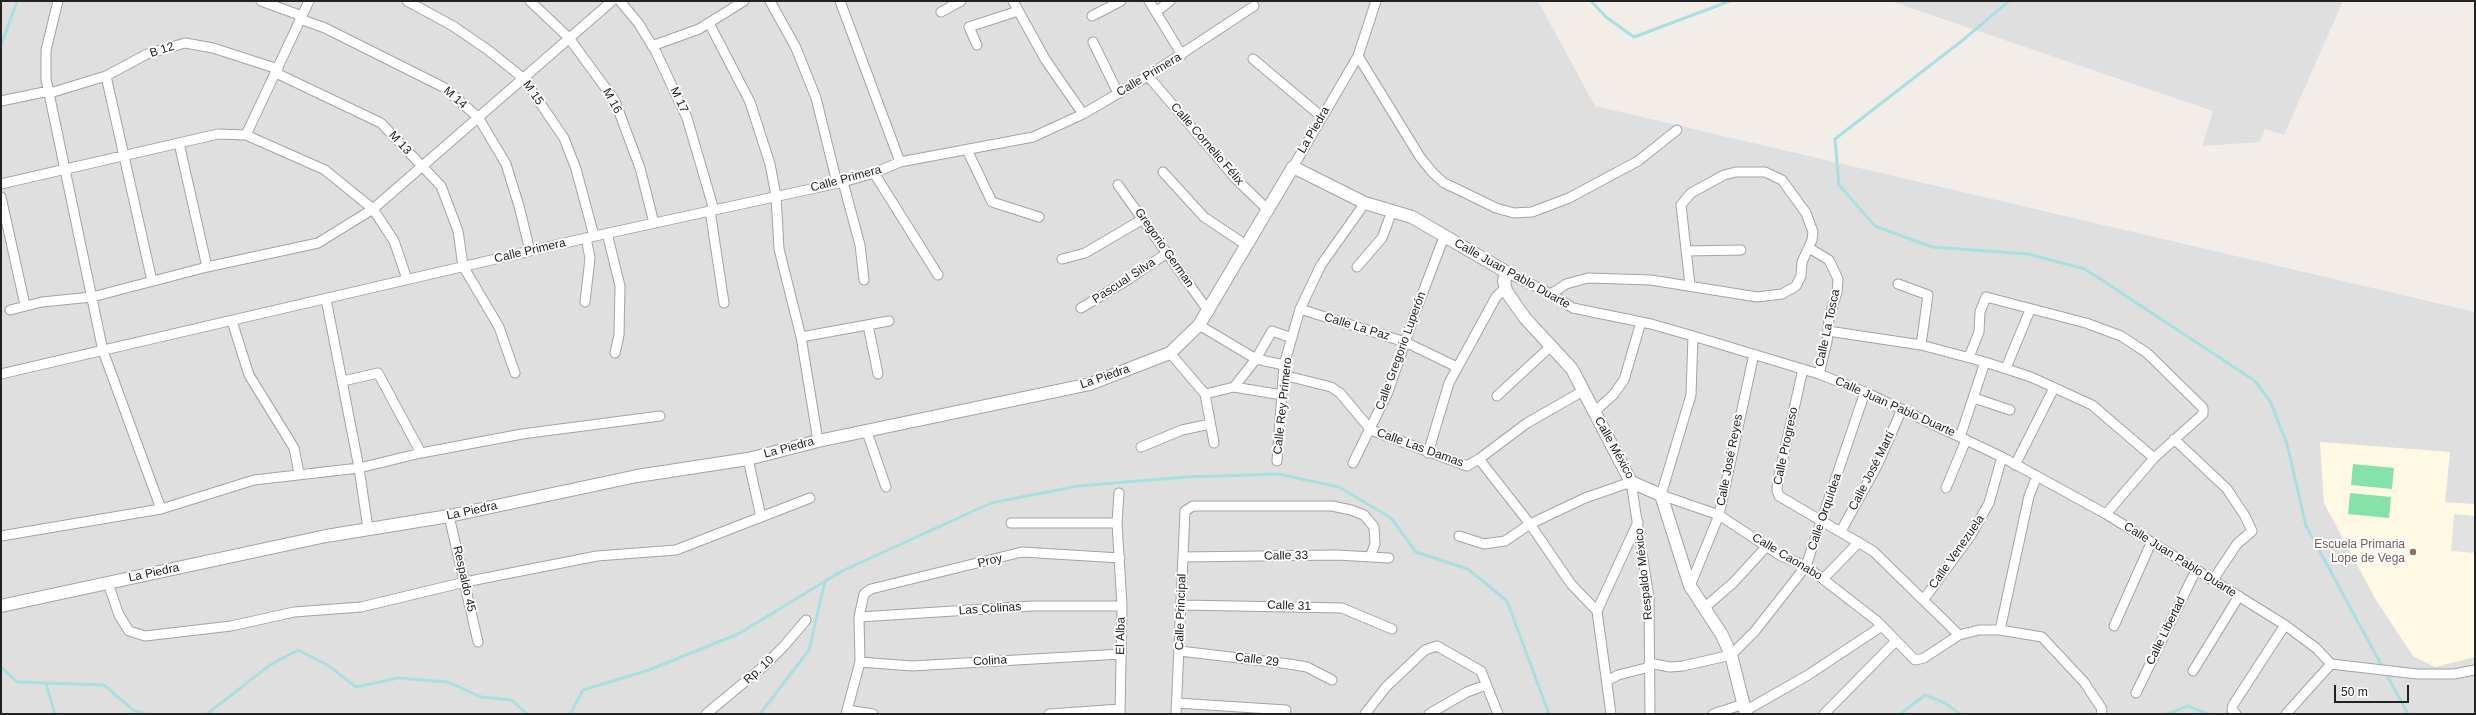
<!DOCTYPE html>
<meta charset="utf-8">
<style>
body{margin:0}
#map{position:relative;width:2476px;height:715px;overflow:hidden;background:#f2ede8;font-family:Arial,sans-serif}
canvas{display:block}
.frame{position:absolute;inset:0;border:2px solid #222;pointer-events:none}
.scale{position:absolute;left:2334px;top:685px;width:75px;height:18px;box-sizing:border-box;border:2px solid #222;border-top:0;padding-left:5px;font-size:12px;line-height:14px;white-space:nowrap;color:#222;-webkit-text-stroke:3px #fff;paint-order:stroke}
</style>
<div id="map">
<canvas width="2476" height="715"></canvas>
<div class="frame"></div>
<div class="scale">50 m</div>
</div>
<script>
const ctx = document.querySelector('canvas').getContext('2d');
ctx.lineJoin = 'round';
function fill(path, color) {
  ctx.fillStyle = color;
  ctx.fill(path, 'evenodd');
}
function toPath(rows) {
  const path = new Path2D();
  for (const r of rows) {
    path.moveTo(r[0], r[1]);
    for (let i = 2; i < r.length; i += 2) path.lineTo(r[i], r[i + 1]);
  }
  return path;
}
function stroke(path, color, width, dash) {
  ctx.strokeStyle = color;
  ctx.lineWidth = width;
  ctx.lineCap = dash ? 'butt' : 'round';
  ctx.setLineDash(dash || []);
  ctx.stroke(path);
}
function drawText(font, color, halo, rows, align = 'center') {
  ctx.font = font + ' Arial,sans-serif';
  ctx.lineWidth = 4;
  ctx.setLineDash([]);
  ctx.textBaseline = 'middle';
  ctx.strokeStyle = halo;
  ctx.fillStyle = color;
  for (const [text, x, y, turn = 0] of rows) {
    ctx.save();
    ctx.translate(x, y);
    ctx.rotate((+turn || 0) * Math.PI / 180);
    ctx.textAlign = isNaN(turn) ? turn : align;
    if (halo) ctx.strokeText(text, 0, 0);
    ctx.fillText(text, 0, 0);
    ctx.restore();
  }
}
const residential = toPath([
 [1,1,1538,1,1595,106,2475,312,2475,714,1,714],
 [1890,1,2343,1,2284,135,2265,129,2260,142,2202,146,2213,111]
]);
const education = toPath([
 [2320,442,2450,452,2445,502,2475,504,2475,657,2435,667,2413,656,2376,600,2324,503]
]);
const pitch = toPath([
 [2353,464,2394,468,2392,489,2351,485],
 [2350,493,2391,497,2389,518,2348,514]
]);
const parking = toPath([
 [2454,514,2475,516,2475,553,2451,551]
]);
const stream = toPath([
 [1591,1,1606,17,1634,37,1730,1],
 [2009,1,1963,40,1835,139,1839,185,1875,226,1932,247,2028,254,2085,269,2255,381,2270,401,2287,444,2306,526,2408,714],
 [1,46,17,1],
 [1,667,17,682,104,685,133,710,145,714],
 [46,684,55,714],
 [207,714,270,665,298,650,329,666,356,687,398,678,448,682,481,697,512,700,527,714],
 [570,714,583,690,649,670,738,634,842,571,991,503,1078,486,1186,477,1278,474,1339,487,1391,518,1416,552,1468,569,1507,601,1549,714],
 [760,714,809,650,825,581],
 [1900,714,1925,695,1945,703,1960,714],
 [2167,714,2188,706,2208,714]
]);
const minor = toPath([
 [58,1,46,50,46,79,103,351,161,509],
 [261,1,302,16],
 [407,1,453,26,488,50,523,78,564,138,576,169,594,236],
 [530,1,569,38,615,101,640,168,654,223],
 [620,1,639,24,656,52,687,118,714,210],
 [770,1,796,48,816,98,837,183],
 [840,1,900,162],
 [1013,1,1045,59,1083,114],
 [1149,1,1182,55],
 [941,12,961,1],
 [1156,12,1170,1],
 [1092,16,1121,1],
 [300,19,325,28,443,87,478,117,506,164,519,206,530,251],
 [709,23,750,102,770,164,776,196,779,249,801,337,818,441],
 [1093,42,1118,93],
 [977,45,969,27,1018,11],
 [652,46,699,29,744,1],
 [1358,56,1420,157,1433,173,1444,183,1457,189,1496,208,1514,213,1532,212,1569,198,1638,161,1677,130],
 [1253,59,1322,117],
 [276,73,381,123,441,186,458,231,463,266,499,327,515,373],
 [106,76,152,281],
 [1148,76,1236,179,1268,210],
 [50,93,106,76,147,54,185,43,213,48,278,69],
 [1,101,49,91],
 [246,135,309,1],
 [179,143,207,267],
 [967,150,992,202,1039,217],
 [1293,167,1358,56,1376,1],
 [1163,172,1204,217,1246,245],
 [874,173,938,275],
 [843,182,860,245,864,280],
 [1,184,218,134,246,135,325,170,373,209,394,241,407,279],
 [1118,185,1209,312],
 [1,197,25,305],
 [710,210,724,303],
 [607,233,620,286,619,335,615,353],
 [1809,248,1829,260,1838,279,1837,292,1829,318,1827,342,1819,374],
 [1686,251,1741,250],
 [1062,259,1085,253,1143,219],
 [1357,267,1382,238,1392,211],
 [1508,273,1551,294,1573,308,1651,324,1693,336,1819,374,1865,392,2002,457,2106,514,2285,625,2316,648,2331,664,2417,674,2454,674,2475,670],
 [1898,284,1928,295,1921,345],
 [1551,294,1566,284,1588,278,1651,280,1757,297,1782,294,1796,286,1801,276,1802,262,1812,240,1813,232,1806,213,1782,180,1765,172,1736,172,1724,175,1691,193,1681,205,1690,285],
 [326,299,359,468,368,529],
 [585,302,590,258,586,238],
 [1081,308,1129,279,1167,253],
 [1300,309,1405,342,1457,367],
 [10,310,42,302,92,297,207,267,318,243,373,209,612,1],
 [232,321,249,375,294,448,299,473],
 [868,325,878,374],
 [1199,325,1256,359,1284,365],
 [1828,331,1921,345,1985,362,2031,377,2092,405,2154,458],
 [1693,336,1691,395,1661,495,1719,515,1781,556,1806,566,1877,621,1915,660,1924,658,1959,635,1979,630,2000,630,2042,637,2084,682,2102,709,2101,714],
 [801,337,889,321],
 [1170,353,1205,394,1214,443],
 [1969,357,1979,332,1980,312,1986,297,2086,323,2121,336,2147,353,2203,408,2203,414,2154,458,2106,514],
 [2006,368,2030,310],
 [1803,369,1778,480,1777,490,1779,496,1873,551,1959,635],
 [1,374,586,238,843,182,874,173,900,162,1033,137,1083,114,1148,76,1254,6],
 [1283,375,1331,387,1340,393,1371,430,1467,466,1479,459,1530,524,1571,584,1597,611],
 [343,381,378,373,421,453],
 [1234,387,1256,359,1272,331,1292,338],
 [1205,394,1234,387,1282,395],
 [1497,396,1551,346],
 [1974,398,2010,410],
 [1594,412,1613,395,1624,380,1641,322],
 [867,432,886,487],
 [1960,437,1985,362],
 [2174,439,2227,489,2245,516,2252,531,2237,544,2213,580],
 [1141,447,1182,430,1210,424],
 [1428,453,1449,383,1496,297,1505,288],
 [748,459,761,517],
 [1479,459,1527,423,1583,391],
 [1277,461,1284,365,1300,309,1321,265,1365,203],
 [1353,463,1388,392,1415,313,1444,237],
 [2015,465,2054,388],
 [1946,488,1966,440],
 [1119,493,1117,523,1122,606,1120,714],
 [449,516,478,642],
 [1011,523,1117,523],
 [1841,531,1878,464,1902,409],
 [1,536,161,509,254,480,359,468,421,453,522,434,660,416],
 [1459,536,1484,544,1505,541,1530,524,1585,498,1631,482,1649,598,1650,714],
 [1183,557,1337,555,1389,558],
 [1823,579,1859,542],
 [108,583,119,615,129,631,145,636,231,626,294,612,361,607,465,582,597,556,676,550,810,498],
 [1690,586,1719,515,1754,354],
 [1924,599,1971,535,1989,503,2002,457],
 [1182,605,1342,608,1392,629],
 [1704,608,1733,583,1767,546],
 [859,617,1032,606,1122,606],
 [2114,626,2151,543],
 [2000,630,2029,496,2037,476],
 [1180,651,1289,664,1307,667,1332,680],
 [860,662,912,666,1121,654],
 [1649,663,1670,667,1683,666,1731,655,1755,631,1806,566,1865,392],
 [2193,671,2239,596],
 [1607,681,1618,675,1650,667],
 [2136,693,2196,570],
 [1177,703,1286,710],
 [847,710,873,714],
 [1745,711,1808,675,1882,626],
 [706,714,764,666,784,646,806,620],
 [846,714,860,662,859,617,864,594,871,589,1022,552,1120,558],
 [1049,714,1120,709],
 [1176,714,1185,511,1193,506,1332,506,1351,510,1364,515,1374,527,1375,544,1370,557],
 [1365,714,1386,687,1425,650,1437,646,1481,671,1498,714],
 [1429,714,1467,692,1486,685],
 [1611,714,1597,611,1638,522],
 [1713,714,1744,704],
 [1824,714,1896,641],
 [2236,714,2232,710,2233,705,2285,625],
 [2286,714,2331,664]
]);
const tertiary = toPath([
 [1,606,326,536,449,516,637,476,748,459,818,441,1090,384,1170,353,1199,325,1293,167,1365,203,1412,217,1508,273,1504,280,1506,291,1525,318,1572,369,1631,482,1661,495,1690,586,1722,635,1731,655,1746,714]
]);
const markers = [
 [2413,552,4,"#8d6e63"]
];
const streetNames = [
 ["B 12",162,50,-18],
 ["Calle Primera",1149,75,-31],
 ["M 15",533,93,55],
 ["M 14",455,98,41],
 ["M 17",679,100,65],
 ["M 16",612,101,61],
 ["La Piedra",1314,130,-60],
 ["M 13",400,143,47],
 ["Calle Cornelio Félix",1207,144,49],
 ["Calle Primera",846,179,-15],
 ["Gregorio German",1164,248,55],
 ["Calle Primera",530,251,-13],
 ["Calle Juan Pablo Duarte",1512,274,29],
 ["Pascual Silva",1124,281,-33],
 ["Calle La Paz",1357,327,17],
 ["Calle La Tosca",1828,328,-78],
 ["Calle Gregorio Luperón",1401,351,-70],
 ["La Piedra",1105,377,-19],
 ["Calle Rey Primero",1283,406,-84],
 ["Calle Juan Pablo Duarte",1895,407,24],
 ["Calle Progreso",1786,446,-78],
 ["La Piedra",789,448,-15],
 ["Calle Las Damas",1420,448,20],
 ["Calle México",1614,448,61],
 ["Calle José Reyes",1730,460,-79],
 ["Calle José Martí",1872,471,-63],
 ["La Piedra",472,511,-12],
 ["Calle Orquídea",1825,512,-71],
 ["Calle Venezuela",1957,552,-55],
 ["Calle 33",1286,556,-1],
 ["Calle Caonabo",1787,557,31],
 ["Calle Juan Pablo Duarte",2180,560,32],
 ["Proy",990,561,-14],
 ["La Piedra",154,573,-12],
 ["Respaldo México",1644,574,-96],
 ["Respaldo 45",464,579,77],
 ["Calle 31",1289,606,2],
 ["Las Colinas",990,609,-4],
 ["Calle Principal",1181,612,-88],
 ["Calle Libertad",2166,631,-64],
 ["El Alba",1121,636,-89],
 ["Calle 29",1257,660,7],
 ["Colina",990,661,-3],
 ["Rp. 10",759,670,-42]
];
const educationNames = [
 ["Escuela Primaria",2405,545],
 ["Lope de Vega",2405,559]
];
fill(residential, '#e0dfdf');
fill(education, '#fff9e4');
fill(pitch, '#85e2a9');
fill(parking, '#e2e2e2');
stroke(stream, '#a8e0e0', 3);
stroke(minor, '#a3a3a3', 11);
stroke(tertiary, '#a3a3a3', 14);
stroke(minor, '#fff', 9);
stroke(tertiary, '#fff', 12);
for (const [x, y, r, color] of markers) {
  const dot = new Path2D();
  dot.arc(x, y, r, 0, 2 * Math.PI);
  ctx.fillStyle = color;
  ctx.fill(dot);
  stroke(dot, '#fff', 1.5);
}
drawText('12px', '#222', '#fff', streetNames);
drawText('12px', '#785e54', '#fff', educationNames, 'right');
</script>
